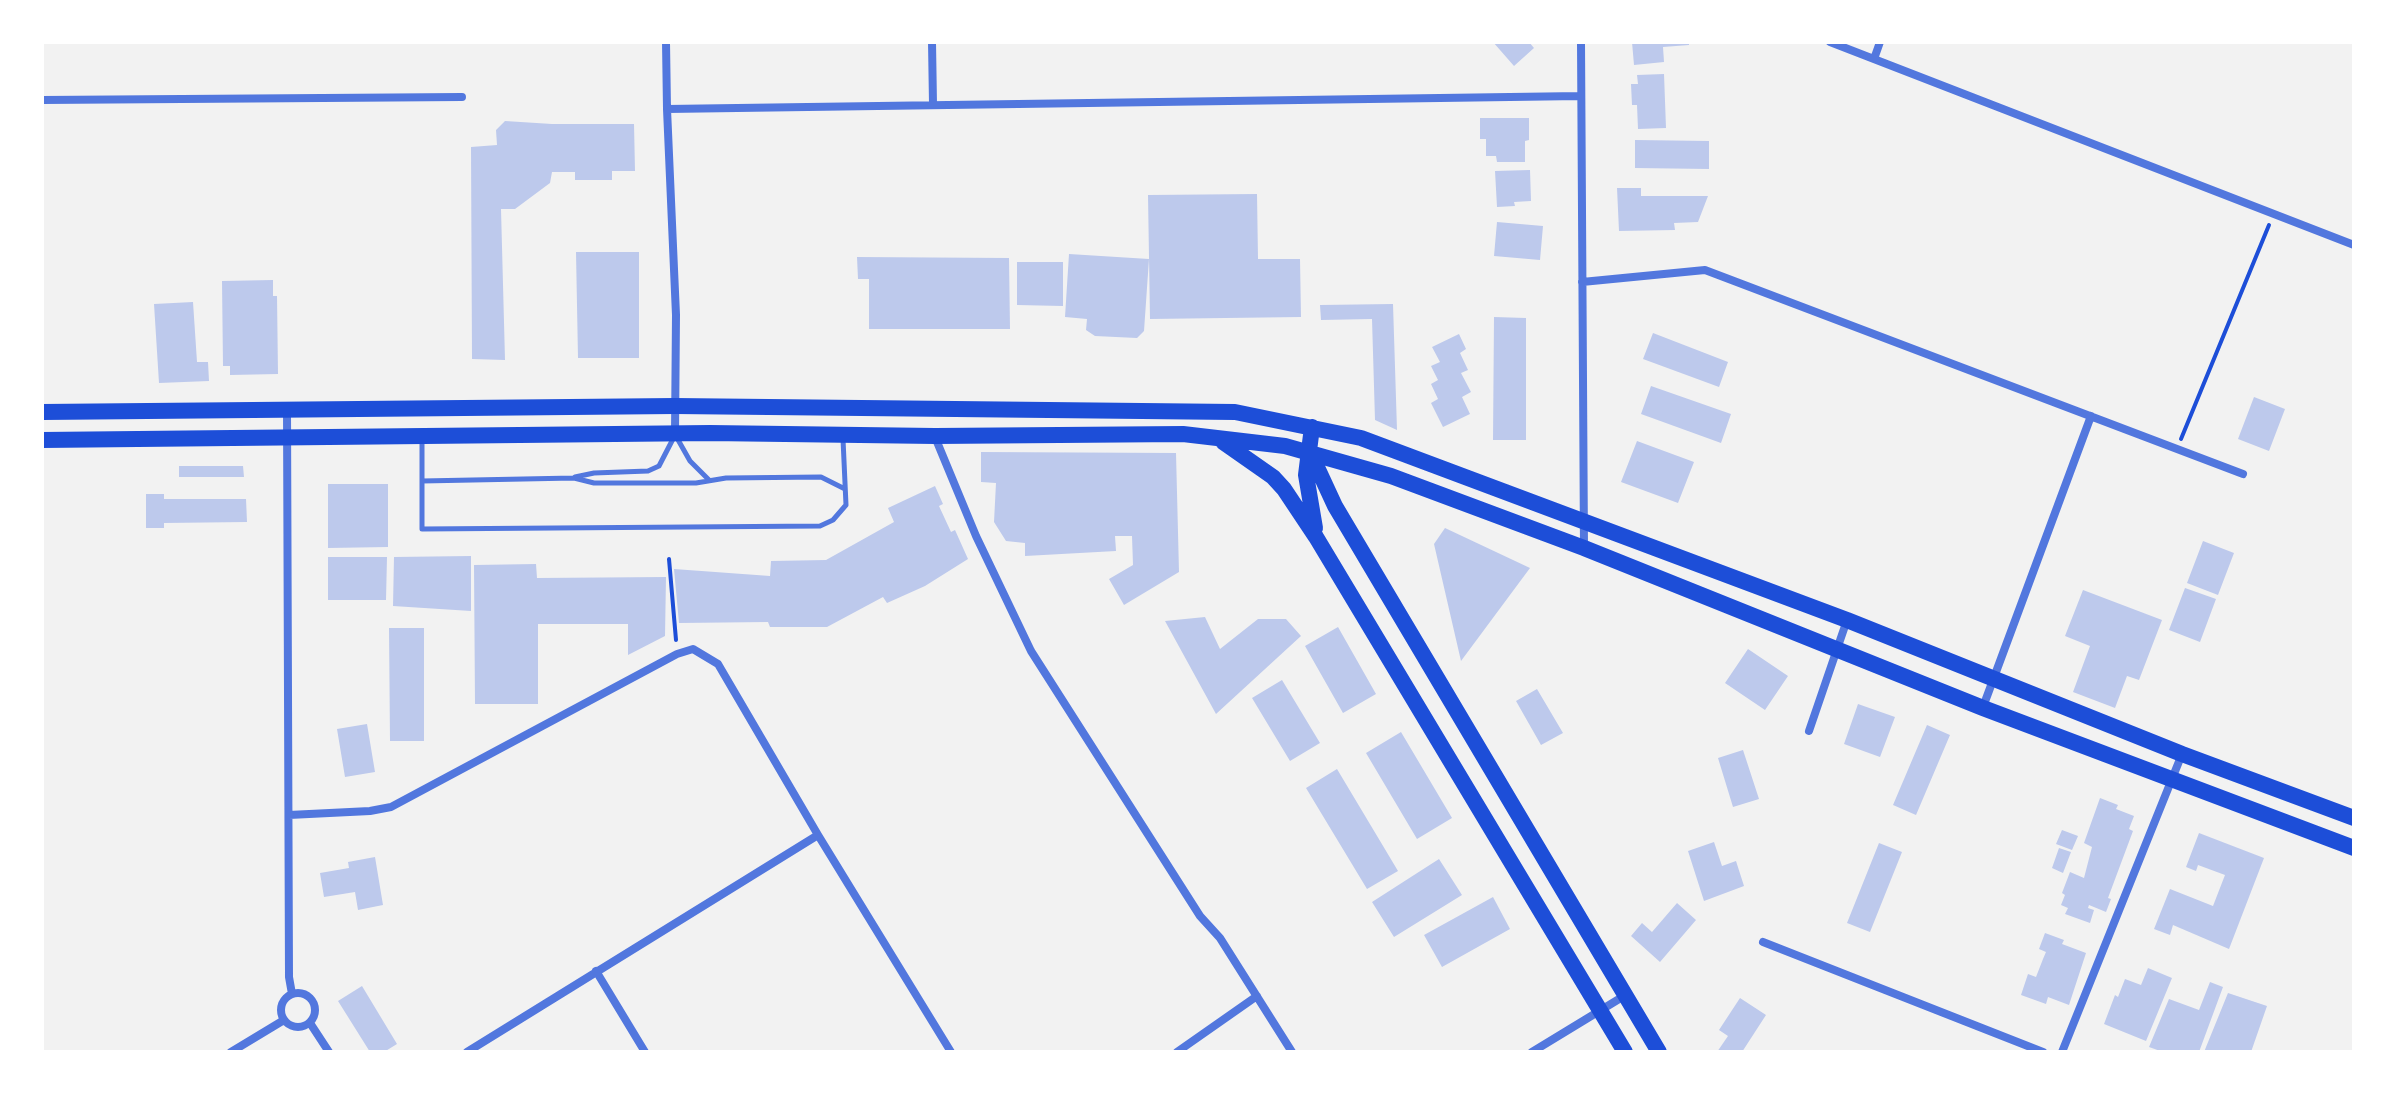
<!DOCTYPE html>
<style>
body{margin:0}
#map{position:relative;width:2396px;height:1094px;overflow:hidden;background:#f2f2f2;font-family:Overpass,sans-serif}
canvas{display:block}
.frame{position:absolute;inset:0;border:44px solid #fff;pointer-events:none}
</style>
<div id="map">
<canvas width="2396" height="1094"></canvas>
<div class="frame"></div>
</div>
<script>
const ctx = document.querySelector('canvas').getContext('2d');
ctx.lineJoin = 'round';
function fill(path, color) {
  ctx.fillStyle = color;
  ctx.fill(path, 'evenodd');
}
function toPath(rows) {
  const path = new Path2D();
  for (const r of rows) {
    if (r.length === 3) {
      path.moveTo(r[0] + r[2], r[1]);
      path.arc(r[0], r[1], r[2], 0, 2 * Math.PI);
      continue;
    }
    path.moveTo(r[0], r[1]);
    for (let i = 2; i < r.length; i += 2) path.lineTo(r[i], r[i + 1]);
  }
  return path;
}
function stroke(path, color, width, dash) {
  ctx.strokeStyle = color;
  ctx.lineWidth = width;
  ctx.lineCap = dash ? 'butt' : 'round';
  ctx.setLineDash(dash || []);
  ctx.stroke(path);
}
const building = toPath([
 [1493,42,1529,42,1534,48,1514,66],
 [1632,42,1689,42,1689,45,1663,47,1664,62,1634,65],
 [1664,74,1666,128,1638,129,1637,105,1632,105,1631,84,1638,84,1637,75],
 [1480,118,1529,118,1529,140,1525,141,1525,162,1497,162,1496,156,1486,156,1486,139,1480,139],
 [505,121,552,124,634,124,635,171,612,171,612,180,575,180,575,172,552,172,550,183,515,209,501,209,505,360,472,359,471,147,497,145,496,130],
 [1635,140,1709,141,1709,169,1635,168],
 [1530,170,1531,201,1514,202,1515,206,1497,207,1495,171],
 [1617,188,1641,188,1641,196,1708,196,1698,222,1674,223,1675,230,1619,231],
 [1257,194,1258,259,1300,259,1301,317,1150,319,1148,195],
 [1497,222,1543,226,1540,260,1494,256],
 [576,252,639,252,639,358,578,358],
 [1069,254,1149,259,1144,331,1137,338,1095,336,1086,330,1087,319,1065,317],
 [857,257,1009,258,1010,329,869,329,869,279,858,279],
 [1017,262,1063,262,1063,306,1017,305],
 [273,280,273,296,277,296,278,374,230,375,230,366,223,366,222,281],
 [193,302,197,362,208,362,209,381,159,383,154,304],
 [1393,304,1397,430,1375,420,1372,319,1321,320,1320,305],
 [1494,317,1526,318,1526,440,1493,440],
 [1653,333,1728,362,1719,387,1643,359],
 [1459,334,1466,349,1460,353,1468,370,1461,373,1471,392,1462,397,1470,414,1443,427,1431,403,1438,399,1431,384,1438,380,1431,366,1440,362,1432,347],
 [1651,386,1731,414,1721,443,1641,414],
 [2254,397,2285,409,2269,451,2238,439],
 [1637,441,1694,462,1678,503,1621,482],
 [981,452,1176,453,1179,572,1124,605,1109,579,1133,565,1132,536,1115,536,1116,551,1025,556,1025,543,1006,541,994,522,996,483,981,482],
 [179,466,243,466,244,477,179,477],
 [328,484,388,484,388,547,328,548],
 [935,486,943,504,939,506,951,532,955,530,968,559,925,586,887,603,883,597,827,627,770,627,768,622,679,623,674,569,770,576,771,561,826,560,894,522,888,508],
 [146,494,164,494,164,499,246,499,247,522,164,523,164,528,146,528],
 [1445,528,1530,568,1461,661,1434,544],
 [2203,541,2234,553,2218,595,2187,583],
 [471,556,471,611,393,606,394,557],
 [328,557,387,557,386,600,328,600],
 [536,564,537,578,666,577,665,636,628,655,628,624,538,624,538,704,475,704,474,565],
 [2185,588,2216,599,2200,642,2169,630],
 [2083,590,2162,620,2139,680,2127,676,2115,708,2073,692,2090,646,2065,636],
 [1205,617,1220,649,1258,619,1286,619,1301,636,1216,714,1165,621],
 [1338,627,1376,694,1343,713,1305,646],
 [389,628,424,628,424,741,390,741],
 [1748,649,1788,676,1765,710,1725,683],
 [1282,680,1320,743,1290,761,1252,698],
 [1537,689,1563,733,1541,745,1516,701],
 [1858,704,1895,717,1880,757,1844,744],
 [367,724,375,772,345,777,337,729],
 [1927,725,1950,735,1916,815,1893,805],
 [1401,732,1452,818,1417,839,1366,753],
 [1743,750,1759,799,1733,807,1718,758],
 [1337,769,1398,871,1367,889,1306,788],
 [2100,798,2118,805,2116,809,2134,816,2129,829,2133,831,2108,898,2111,899,2106,912,2089,905,2088,908,2094,910,2090,923,2065,914,2068,908,2061,905,2065,895,2062,893,2070,872,2084,878,2092,847,2084,843],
 [2062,830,2078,836,2072,850,2056,844],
 [2199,833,2264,858,2229,949,2173,925,2170,935,2154,929,2170,889,2213,906,2225,875,2198,865,2196,871,2186,867],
 [1714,842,1722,866,1736,861,1744,886,1704,901,1688,851],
 [1879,843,1902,852,1870,932,1847,923],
 [2059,848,2071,852,2063,873,2052,868],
 [375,857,383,905,358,910,355,892,324,897,320,873,349,868,348,862],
 [1439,859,1462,895,1394,937,1372,902],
 [1493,897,1510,929,1442,967,1424,935],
 [1677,903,1696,920,1660,962,1631,936,1642,923,1652,932],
 [2045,933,2064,940,2062,944,2086,953,2069,1005,2048,997,2046,1004,2021,995,2028,974,2036,977,2043,959,2046,952,2039,949],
 [2148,968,2172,978,2146,1041,2104,1024,2115,995,2118,997,2125,979,2141,985],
 [2210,982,2223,987,2199,1052,2163,1052,2149,1047,2169,999,2199,1010],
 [362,986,397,1044,384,1052,370,1052,338,1001],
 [2228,993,2267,1006,2251,1052,2204,1052],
 [1740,998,1766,1015,1742,1052,1717,1052,1728,1036,1719,1030]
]);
const path = toPath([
 [2181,439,2269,225],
 [669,559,676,640]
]);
const service = toPath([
 [422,437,422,529,820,526,833,520,846,505,843,439],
 [677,438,690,461,709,480],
 [575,477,594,473,648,471,659,466,674,437],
 [422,481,574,478,594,483,696,483,726,478,821,477,845,489]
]);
const minor = toPath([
 [666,42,667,109,676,315,675,433],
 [932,42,933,104],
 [1581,42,1584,548],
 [1830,42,2354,245],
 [1874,59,1880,42],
 [42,100,462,97],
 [667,109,1580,96],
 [1582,282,1705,270,2243,474],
 [287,409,289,977,292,994],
 [935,437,976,536,1031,651,1200,916,1220,938,1292,1052],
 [1983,707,2091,416],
 [1809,731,1847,620],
 [289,815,370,811,391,807,677,654,693,649,718,664,818,835,951,1052],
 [1763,942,2043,1052],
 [596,971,645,1052],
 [298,1010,17],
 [310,1023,329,1052],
 [231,1052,284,1020],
 [467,1052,818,835],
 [1177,1052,1257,996],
 [1532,1052,1624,996],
 [2062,1052,2182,754]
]);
const primary = toPath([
 [42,412,675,406,1235,412,1361,438,1847,620,2182,754,2354,818],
 [1312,427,1306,475,1315,528],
 [42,440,710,433,935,436,1183,434,1285,446,1391,476,1584,548,1983,708,2354,848],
 [1223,442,1273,477,1284,489,1316,537,1625,1052],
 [1310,452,1335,506,1659,1052]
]);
fill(building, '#bdc9ec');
stroke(path, '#1d4ed8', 4);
stroke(service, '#5277de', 5);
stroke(minor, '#5277de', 8);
stroke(primary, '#1d4ed8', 16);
</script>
